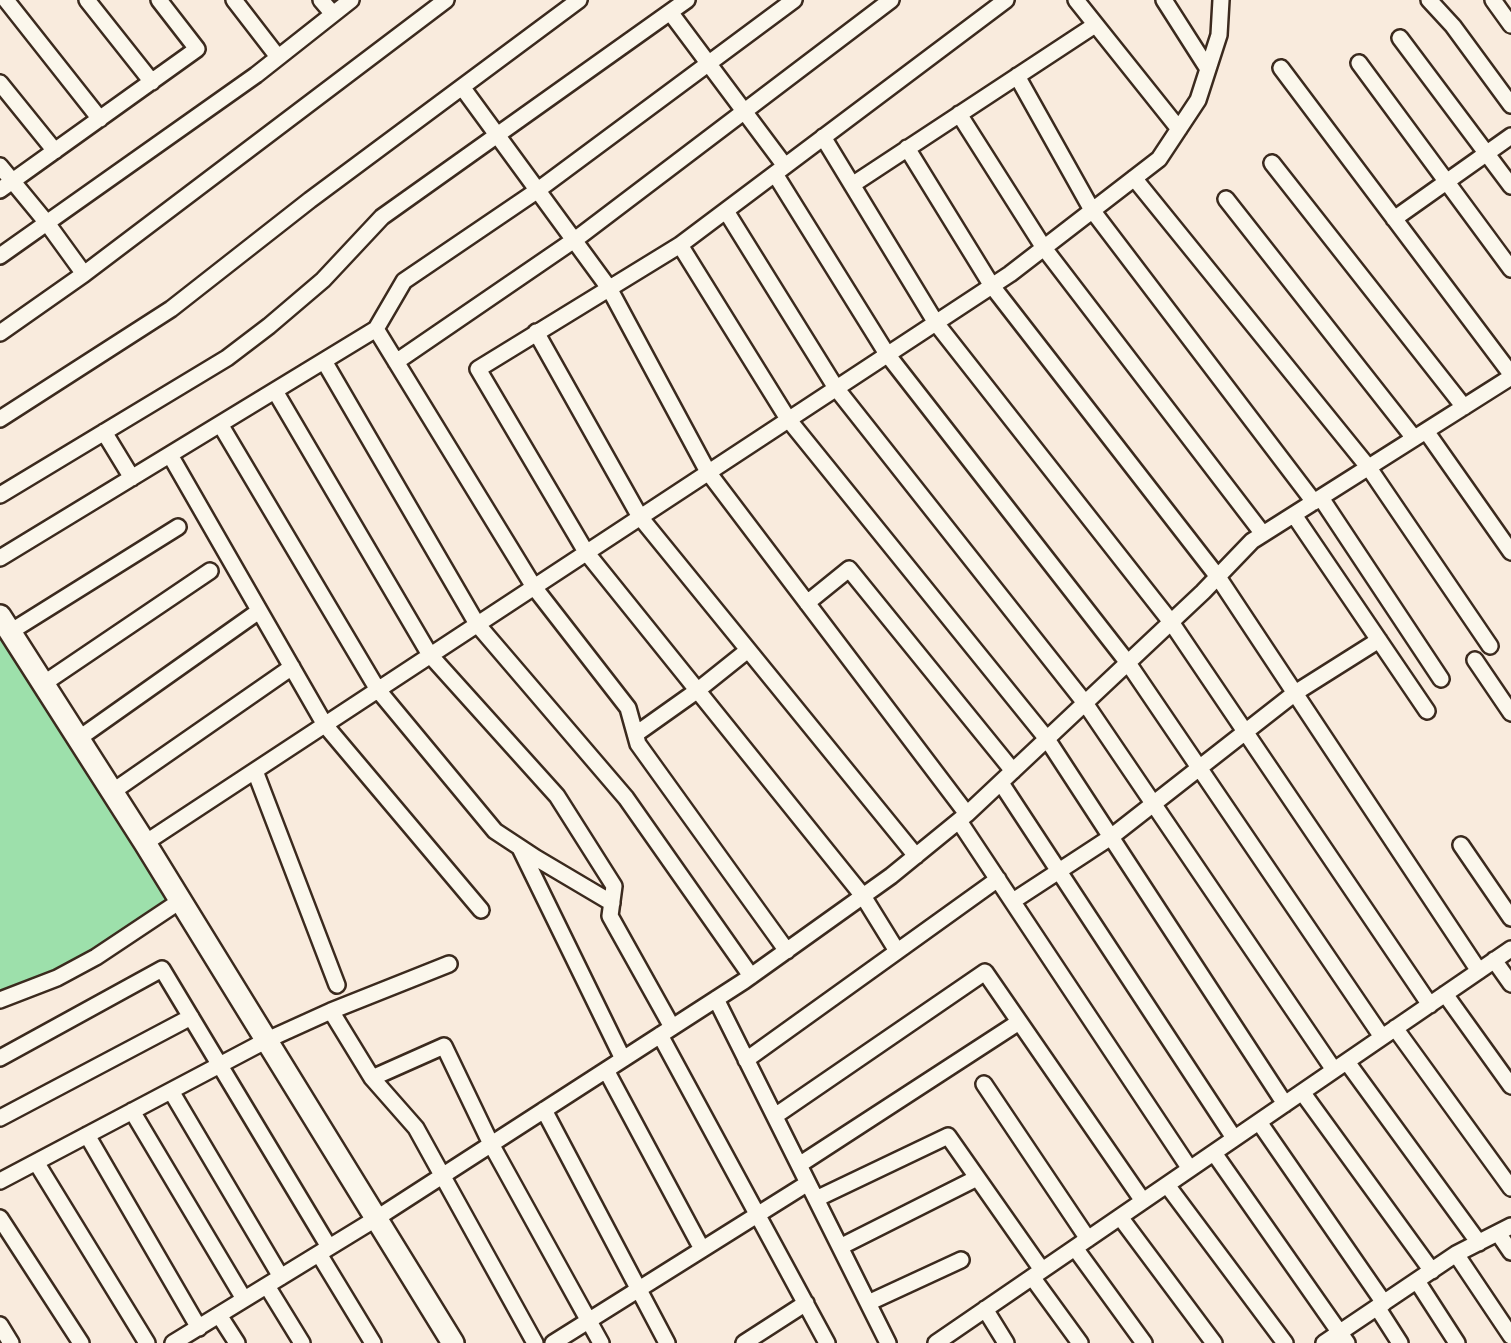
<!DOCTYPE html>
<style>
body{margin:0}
canvas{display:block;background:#f9ebdd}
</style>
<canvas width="1511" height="1343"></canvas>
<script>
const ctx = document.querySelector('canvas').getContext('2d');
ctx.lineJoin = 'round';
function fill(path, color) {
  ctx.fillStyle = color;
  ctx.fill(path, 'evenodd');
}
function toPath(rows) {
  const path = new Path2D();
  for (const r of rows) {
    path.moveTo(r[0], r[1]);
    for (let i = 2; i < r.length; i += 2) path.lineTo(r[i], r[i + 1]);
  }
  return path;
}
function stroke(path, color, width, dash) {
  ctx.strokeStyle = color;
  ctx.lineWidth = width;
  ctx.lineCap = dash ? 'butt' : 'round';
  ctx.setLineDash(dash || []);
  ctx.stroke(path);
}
const green = toPath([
 [0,617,178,898,52,974,0,990]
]);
const street = toPath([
 [6,0,100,119],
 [87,0,152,82],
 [234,0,278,57],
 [321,0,333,14],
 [1076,0,1179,129],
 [1164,0,1208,69],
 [1429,0,1453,26,1511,105],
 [1493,0,1511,25],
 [670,12,785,166],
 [1400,38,1511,186],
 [1359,63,1511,269],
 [1281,68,1511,374],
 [1017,76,1092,210,1314,502],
 [0,83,55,151],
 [462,87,609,288,708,472,967,814],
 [959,114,1044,248,1263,534],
 [823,137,936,323,1171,622,1430,1005],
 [907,148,992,286,1218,577,1479,971],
 [1272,163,1464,407],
 [0,166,47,223,84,274],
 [775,174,887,354,1128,663,1382,1037],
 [1134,178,1369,468,1490,646],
 [852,185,1095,25],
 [0,190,197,49,159,0],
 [1226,199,1414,438],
 [726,211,836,388,1085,703,1334,1070],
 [1394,219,1511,136],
 [680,245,788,419,1047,739,1285,1104],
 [0,256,256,75,351,0],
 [376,329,534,587,628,708,638,744,787,951],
 [536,332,640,517,916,856],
 [0,333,84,274,446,0],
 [324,361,477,624,626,798,751,976],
 [396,362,580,236,891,0],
 [275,391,430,655,557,796,614,886,610,916,672,1027],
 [0,419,171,309,310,200,579,0],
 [220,424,378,690,495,831,536,858,612,903],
 [1426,431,1511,552],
 [104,432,132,478],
 [170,455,325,725,481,910],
 [0,495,227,358,269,326,323,280,382,217,687,0],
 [1321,498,1441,679],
 [1294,515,1427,711],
 [0,558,376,329,404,281,538,190,794,0],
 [807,603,849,569,1013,771],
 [10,632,178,527],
 [1475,660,1511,713],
 [43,684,210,571],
 [636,734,698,690,748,650],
 [78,739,259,611],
 [255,771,337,985],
 [1001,783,1234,1138],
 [112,792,292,667],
 [959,821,1190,1169],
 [145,843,1010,274,1159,159,1198,100,1219,35,1221,0],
 [1461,845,1511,918],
 [520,848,623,1059],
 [1013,901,1111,837,1295,693,1379,640],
 [897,951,863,896,586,552,478,369,680,245,1006,0],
 [1494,960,1511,984],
 [1445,994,1511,1086],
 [716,999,888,1343],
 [0,1000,57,978,96,957,180,901],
 [331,1011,449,964],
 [1395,1028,1511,1188],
 [660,1035,827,1343],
 [0,1058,162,969,329,1247],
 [746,1060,998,879],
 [1347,1062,1479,1243],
 [606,1070,702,1249],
 [372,1078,444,1046,491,1144,601,1343],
 [984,1084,1088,1239],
 [171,1091,281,1277],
 [1302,1092,1432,1271],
 [544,1110,667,1343],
 [132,1111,244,1299],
 [775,1116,985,972,1143,1201],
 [0,1118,191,1017],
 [1259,1122,1384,1303],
 [87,1135,199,1328],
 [1214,1153,1347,1343],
 [36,1162,147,1343],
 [799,1165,1019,1022],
 [0,1181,267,1040,331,1011,372,1078,416,1128,535,1343],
 [1167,1185,1285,1343],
 [816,1199,948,1136,1042,1270],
 [1120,1217,1214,1343],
 [0,1218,81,1343],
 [1498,1233,1511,1252],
 [840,1247,977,1178],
 [1075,1248,1144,1343],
 [319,1254,373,1343],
 [1456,1254,1511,1336],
 [1032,1277,1080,1343],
 [1417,1281,1457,1343],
 [267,1286,302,1343],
 [868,1303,961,1260],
 [1377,1307,1400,1343],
 [985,1309,1006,1343],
 [219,1315,237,1343],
 [0,1325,11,1343],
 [173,1343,377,1218,744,981,891,876,967,814,1203,592,1252,541,1511,377],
 [553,1343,808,1183],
 [744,1343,806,1303],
 [936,1343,1511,949],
 [1324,1343,1456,1254,1511,1226]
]);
const secondary = toPath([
 [0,616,145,843,453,1343]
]);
fill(green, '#9de0ab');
stroke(street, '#3b2a1e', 20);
stroke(secondary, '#3b2a1e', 26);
stroke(street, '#fbf7ec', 15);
stroke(secondary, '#fbf7ec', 21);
</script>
